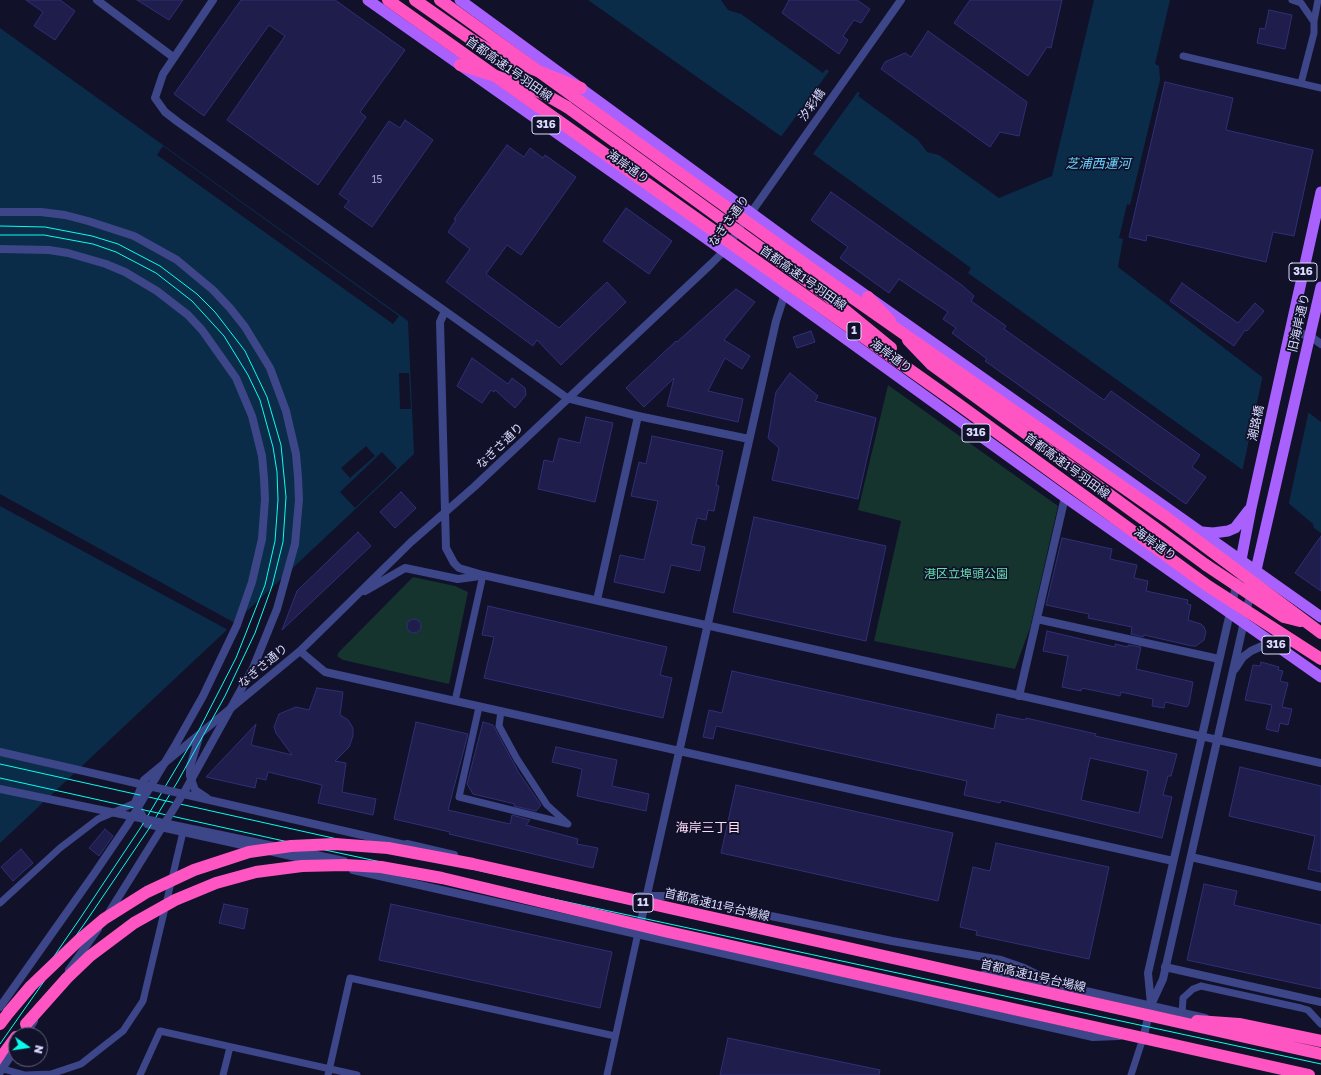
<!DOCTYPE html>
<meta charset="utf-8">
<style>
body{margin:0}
#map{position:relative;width:1321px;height:1075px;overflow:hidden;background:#11112a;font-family:"Golos Text",sans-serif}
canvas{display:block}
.north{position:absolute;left:8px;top:1027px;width:40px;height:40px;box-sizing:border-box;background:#11112a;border:1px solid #61627f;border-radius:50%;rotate:103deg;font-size:11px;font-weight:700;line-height:16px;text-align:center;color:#dadcff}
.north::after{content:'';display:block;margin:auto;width:14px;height:18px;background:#07feed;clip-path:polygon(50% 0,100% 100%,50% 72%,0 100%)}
</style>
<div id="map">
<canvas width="1321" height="1075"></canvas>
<div class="north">N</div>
</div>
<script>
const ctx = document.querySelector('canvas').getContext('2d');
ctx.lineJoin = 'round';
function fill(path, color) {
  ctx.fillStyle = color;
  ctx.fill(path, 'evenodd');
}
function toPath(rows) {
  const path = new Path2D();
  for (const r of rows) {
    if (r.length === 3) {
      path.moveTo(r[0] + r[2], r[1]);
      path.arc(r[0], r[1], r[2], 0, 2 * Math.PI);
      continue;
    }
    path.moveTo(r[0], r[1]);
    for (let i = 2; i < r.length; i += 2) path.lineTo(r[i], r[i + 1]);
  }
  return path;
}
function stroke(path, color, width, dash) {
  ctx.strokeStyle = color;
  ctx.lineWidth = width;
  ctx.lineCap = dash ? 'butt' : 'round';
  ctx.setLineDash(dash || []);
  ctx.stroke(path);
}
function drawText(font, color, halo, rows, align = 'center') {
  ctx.font = font + ' "Golos Text","Noto Sans JP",sans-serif';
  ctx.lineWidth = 3.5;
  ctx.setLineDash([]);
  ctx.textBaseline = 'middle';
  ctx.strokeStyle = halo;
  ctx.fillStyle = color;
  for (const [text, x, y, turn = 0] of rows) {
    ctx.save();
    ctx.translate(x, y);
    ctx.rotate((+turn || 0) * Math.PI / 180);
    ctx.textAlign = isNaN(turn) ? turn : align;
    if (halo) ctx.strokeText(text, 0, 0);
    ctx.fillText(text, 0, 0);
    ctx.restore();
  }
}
const green = toPath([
 [888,385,1058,506,1030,628,1015,669,874,641,901,521,858,510],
 [413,577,455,586,468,592,449,684,343,660,337,656,339,652]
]);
const water = toPath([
 [588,0,721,0,728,10,741,14,823,73,826,69,860,93,858,96,918,140,927,152,939,155,999,198,1052,176,1094,0,1170,0,1155,64,1159,66,1160,80,1130,205,1127,204,1119,238,1123,239,1118,267,1321,422,1321,533,1314,528,1313,524,1286,501,968,273,971,268,812,153,809,156],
 [0,28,408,321,414,454,0,843]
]);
const pier = toPath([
 [830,70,859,90,810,158,780,138],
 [163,146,399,316,393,324,157,155],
 [399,373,409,373,411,409,400,409],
 [1263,375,1309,410,1288,507,1242,472],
 [366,446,375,456,350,478,341,468],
 [382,452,397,468,355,508,340,492],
 [0,494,235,623,228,630,0,506]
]);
const building = toPath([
 [26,0,60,0,75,11,55,40,34,26,43,12,26,0],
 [137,0,183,0,169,20,137,0],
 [241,0,335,0,405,50,360,112,366,117,318,185,227,120,285,36,269,25,204,116,174,94,241,0],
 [789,0,857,0,870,9,861,23,854,20,843,36,848,40,839,54,782,13,789,0],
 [970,0,1062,0,1051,48,1047,47,1028,76,954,23,970,0],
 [1269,10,1292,15,1285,49,1257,43,1260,28,1265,29,1269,10],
 [928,31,1027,102,1019,136,1000,132,990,147,881,69,885,62,905,53,911,57,928,31],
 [1165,82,1233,98,1226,130,1313,150,1294,236,1273,232,1266,262,1147,235,1146,241,1129,237,1165,82],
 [405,120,433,140,372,227,344,207,349,201,339,194,389,121,400,128,405,120],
 [507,145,524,157,530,148,543,158,545,155,576,177,521,255,507,245,486,274,559,328,607,282,626,302,561,365,537,340,533,346,446,282,470,249,448,232,456,220,454,219,507,145],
 [831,192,963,286,974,296,971,301,1006,326,1004,329,1104,400,1111,391,1200,455,1192,467,1206,477,1186,504,985,361,987,359,952,333,956,328,943,319,948,312,899,279,889,293,840,258,848,247,811,220,831,192],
 [626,208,672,241,649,274,603,241,626,208],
 [1182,283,1238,323,1255,303,1264,311,1247,331,1245,330,1234,346,1170,301,1182,283],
 [736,289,755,302,724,340,750,356,742,369,725,358,708,391,743,399,738,422,667,406,674,378,644,407,626,388,676,341,677,342,736,289],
 [811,331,815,342,797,348,793,337,811,331],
 [472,358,508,384,512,378,525,388,526,395,515,408,495,390,494,392,491,390,482,403,457,386,472,358],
 [790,373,818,396,815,401,876,418,858,499,772,480,779,448,768,438,776,392,790,373],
 [586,417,613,423,595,502,538,489,544,460,553,462,559,438,580,443,586,417],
 [652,436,723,451,716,485,719,486,714,511,708,510,706,520,697,518,691,544,705,547,700,571,671,565,664,593,614,582,620,555,644,560,658,501,631,496,639,462,646,464,652,436],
 [401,492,416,508,395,528,380,512,401,492],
 [754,517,886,546,866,641,733,612,754,517],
 [358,532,371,546,282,630,297,591,358,532],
 [1321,536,1321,591,1295,573,1321,536],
 [1062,538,1112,549,1110,559,1137,565,1134,578,1148,581,1146,591,1188,600,1187,604,1191,605,1188,620,1201,624,1204,627,1206,632,1204,640,1196,646,1192,646,1144,635,1143,637,1131,634,1132,627,1088,618,1089,614,1046,605,1062,538],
 [488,606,667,647,660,675,672,678,663,718,484,678,494,637,482,635,488,606],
 [414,626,7],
 [1047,631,1115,647,1115,644,1128,647,1128,645,1141,647,1136,669,1193,682,1189,704,1187,707,1165,702,1164,708,1152,706,1153,699,1121,692,1120,696,1082,688,1081,691,1062,687,1068,656,1043,651,1047,631],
 [1261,662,1279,667,1278,670,1283,671,1280,681,1288,683,1282,707,1292,709,1288,725,1280,723,1278,732,1266,729,1272,705,1245,700,1253,665,1260,666,1261,662],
 [732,671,994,729,997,714,1025,720,1026,718,1096,734,1095,736,1177,754,1171,776,1168,776,1163,795,1172,797,1162,838,1001,800,1000,803,964,795,967,781,716,726,713,739,703,737,709,710,722,713,732,671],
 [1090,758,1148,771,1139,813,1081,800,1090,758],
 [317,688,343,692,340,715,348,720,353,728,353,736,349,747,335,761,346,763,342,792,376,799,373,815,318,803,322,785,268,772,266,780,257,778,255,788,206,777,256,724,251,745,292,755,276,733,274,727,279,714,296,707,309,710,317,688],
 [416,722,468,734,448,810,510,824,512,815,530,820,526,825,578,839,577,844,598,848,593,868,449,834,450,832,394,819,416,722],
 [483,722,493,725,519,773,541,805,536,811,514,806,515,804,473,794,467,784,483,722],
 [556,747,617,760,612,786,649,794,646,811,577,796,582,769,552,762,556,747],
 [1240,767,1321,786,1321,872,1308,869,1315,836,1229,816,1240,767],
 [736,785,953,833,938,901,721,853,736,785],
 [105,829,113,836,99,856,89,848,105,829],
 [996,843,1109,867,1089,959,976,935,977,931,960,927,973,867,990,871,996,843],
 [21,849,33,863,13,881,1,867,21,849],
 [1204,884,1237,891,1234,905,1321,925,1321,989,1187,960,1204,884],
 [224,904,248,909,244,929,219,923,224,904],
 [391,904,612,952,600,1008,379,960,391,904],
 [728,1038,880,1070,879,1075,720,1075,728,1038]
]);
const service = toPath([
 [1292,0,1301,3,1314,22,1314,33,1301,83],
 [1314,21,1318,0],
 [1183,56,1321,88],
 [455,701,483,575],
 [479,707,459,797,568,824,547,805,517,759,499,726,501,711],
 [0,903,60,848,98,819,135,803],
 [1201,986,1301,1008,1308,1010,1321,1024],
 [0,1068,25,1075,51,1074,81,1064,123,1031,143,1001,183,832],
 [140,1075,160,1031,357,1075],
 [223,1075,230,1047],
 [328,1075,350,978,615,1036],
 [607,1075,638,933],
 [1131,1075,1144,1035]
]);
const minor = toPath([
 [597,600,638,416],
 [1037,619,1219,659],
 [1019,696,1065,497],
 [1165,967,1321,1002]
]);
const tertiary = toPath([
 [97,0,173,57],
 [213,0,163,74,155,98,165,112,178,122,445,311,440,322,446,548,454,563,459,568,483,575,1321,763],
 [0,212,41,212,65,215,88,221,134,236,177,260,213,290,230,308,245,327,270,368,286,411,296,454,298,477,299,500,295,544],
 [748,217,901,0],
 [0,249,49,250,68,253,106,264,125,272,157,291,188,315,202,330,236,378,252,416,262,456,264,478,265,499,262,539],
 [445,311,567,398,638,416,749,439],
 [1290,331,1310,336,1321,344],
 [365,591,405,568,458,579,480,576],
 [300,651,325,672,1173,861],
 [1235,669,1243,657,1251,651,1262,646,1278,648],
 [200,734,190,767,190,776,195,790,207,798],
 [407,844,454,855],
 [256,848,147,824,135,803,144,780,300,651,411,542,474,487,711,264,724,251,740,228],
 [269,851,318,862],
 [1191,857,1321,887],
 [353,870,1093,1037,1119,1036],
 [639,896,674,896,892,941,1001,960,1024,968,1059,985],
 [639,930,776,321,786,290],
 [985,973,1059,985,1205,1018],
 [1151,1004,1148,973,1237,582],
 [1144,1035,1151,1005,1163,979,1251,591]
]);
const primary = toPath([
 [368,0,724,251,1065,497,1321,677],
 [460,0,803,251,1321,617],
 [1202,532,1213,533,1228,531,1235,528,1249,510],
 [1241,560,1251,508,1321,192],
 [1256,570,1321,287]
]);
const motorway = toPath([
 [415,0,475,42,507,59,581,88],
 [460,65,518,83,546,95,567,107],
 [868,297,890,321],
 [908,340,932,365,1206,565],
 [0,1024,9,1012],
 [0,1059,16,1037]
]);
const tram = toPath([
 [0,226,45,227,92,236,118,244,160,266,197,294,215,312,245,351,267,397,281,445,286,497,283,542,272,586,255,633,225,696,178,781,148,830,87,920,0,1044],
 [0,235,44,235,93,244,116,252,156,273,192,301,224,336,248,375,260,400,273,447,277,472,278,500,275,541,265,585,236,658,199,730,141,827,81,917,24,1000],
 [0,764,958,977,1321,1053],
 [0,778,302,845,1321,1064]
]);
const serviceBridge = toPath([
 [1188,1025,1182,1014,1183,998,1193,989,1201,986]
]);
const tertiaryBridge = toPath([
 [0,752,414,847],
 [0,789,274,846],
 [289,849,344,861],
 [108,914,186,789,253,668,277,609,295,544],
 [69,970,98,929],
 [0,1007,94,874,128,824,176,744,203,696,237,625,252,582,262,539],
 [25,1035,34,1021],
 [0,1072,16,1048]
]);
const motorwayBridge = toPath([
 [388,0,958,404,1208,586,1321,659],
 [440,0,841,290,1167,518,1321,633],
 [567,107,830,298,891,348],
 [1206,565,1284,617,1300,621],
 [9,1012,31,986,78,941,104,919,147,892,194,870,249,852,291,846,335,844,388,848,473,864,1321,1054],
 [1197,1021,1239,1024,1321,1041],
 [26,1024,67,978,90,956,134,923,175,900,216,883,256,872,302,866,345,865,381,867,442,878,664,931,1309,1075]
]);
const numberNames = [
 ["15",377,180]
];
const shields = [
 [546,125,28],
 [1303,272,28],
 [854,331,14],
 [976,433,28],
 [1276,645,28],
 [643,903,20]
];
const shieldNames = [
 ["316",546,125],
 ["316",1303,272],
 ["1",854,331],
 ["316",976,433],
 ["316",1276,645],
 ["11",643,903]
];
const streetNames = [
 ["首都高速1号羽田線",509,69,35],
 ["汐彩橋",812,105,-55],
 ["海岸通り",628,167,35],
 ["なぎさ通り",729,221,-54],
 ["首都高速1号羽田線",803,278,35],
 ["旧海岸通り",1299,323,-77],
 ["海岸通り",891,356,36],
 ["潮路橋",1256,423,-78],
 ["なぎさ通り",500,446,-44],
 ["首都高速1号羽田線",1067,466,36],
 ["海岸通り",1155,544,35],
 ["なぎさ通り",263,666,-40],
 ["首都高速11号台場線",717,905,13],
 ["首都高速11号台場線",1033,976,13]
];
const parkNames = [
 ["港区立埠頭公園",966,574]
];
const waterNames = [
 ["芝浦西運河",1098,164]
];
const neighbourhoodNames = [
 ["海岸三丁目",708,828]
];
fill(green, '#14342d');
fill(water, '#0b2c48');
fill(pier, '#11112a');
fill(building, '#1e1d4b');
stroke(building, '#312f77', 1);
stroke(service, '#3c4688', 7);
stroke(minor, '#3c4688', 8);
stroke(tertiary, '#3c4688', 8);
stroke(primary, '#a961fe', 11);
stroke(motorway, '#fe55c2', 12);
stroke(tram, '#07feed', 1);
stroke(serviceBridge, '#3c4688', 7);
stroke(tertiaryBridge, '#3c4688', 8);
stroke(motorwayBridge, '#fe55c2', 12);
drawText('10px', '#abacd2', null, numberNames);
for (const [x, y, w] of shields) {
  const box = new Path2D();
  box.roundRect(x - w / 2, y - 9, w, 18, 3);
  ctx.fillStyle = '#11112a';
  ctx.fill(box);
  stroke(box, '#dadcff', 1);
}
drawText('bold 11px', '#dadcff', null, shieldNames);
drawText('12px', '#dadcff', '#11112a', streetNames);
drawText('12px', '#64e0ad', '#11112a', parkNames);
drawText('italic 13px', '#68d2fe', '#11112a', waterNames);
drawText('13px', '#ffdcf8', '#11112a', neighbourhoodNames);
</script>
